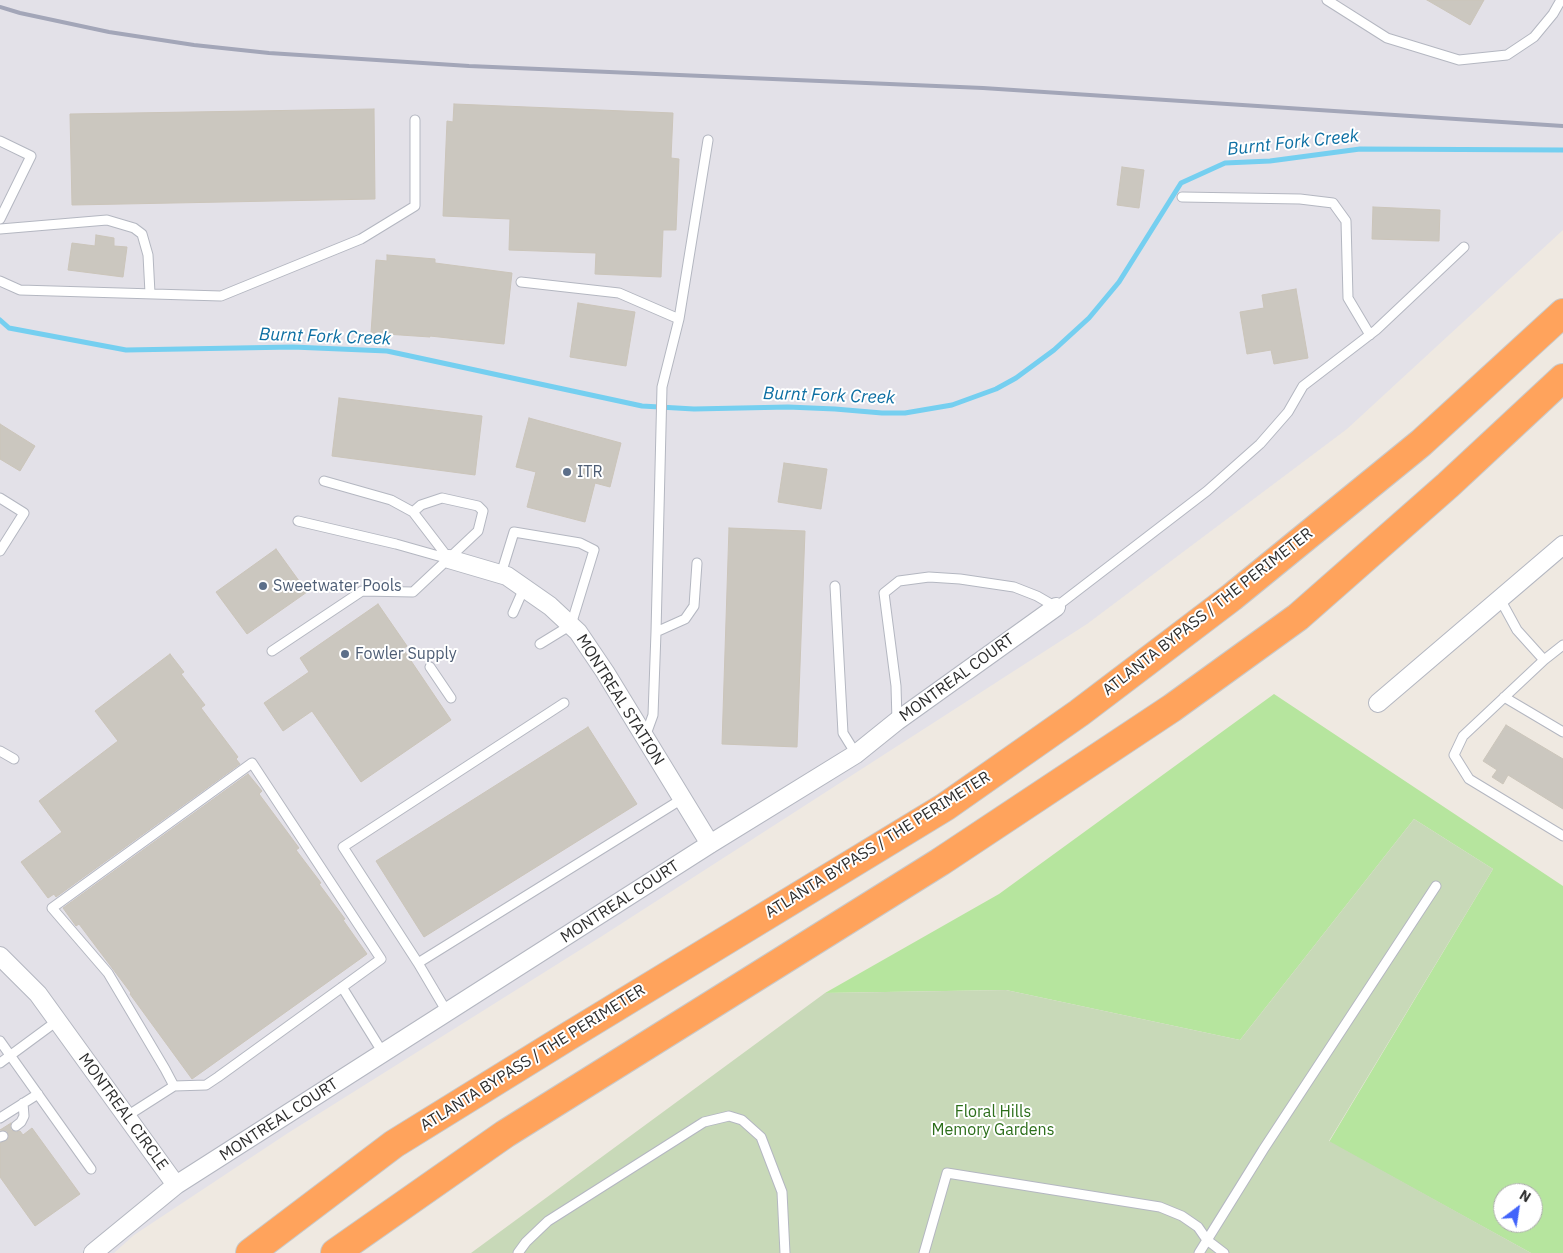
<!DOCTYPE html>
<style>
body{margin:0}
#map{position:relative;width:1563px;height:1253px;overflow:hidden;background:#efe9e1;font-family:"IBM Plex Sans",sans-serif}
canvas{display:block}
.north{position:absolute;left:1493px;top:1183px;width:50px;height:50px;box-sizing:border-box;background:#fff;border:1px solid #ababab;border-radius:50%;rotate:31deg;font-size:14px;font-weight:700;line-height:20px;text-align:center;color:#2e2e2e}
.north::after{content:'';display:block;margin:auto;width:18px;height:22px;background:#4264fb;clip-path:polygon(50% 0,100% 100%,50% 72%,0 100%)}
</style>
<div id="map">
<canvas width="1563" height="1253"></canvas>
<div class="north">N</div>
</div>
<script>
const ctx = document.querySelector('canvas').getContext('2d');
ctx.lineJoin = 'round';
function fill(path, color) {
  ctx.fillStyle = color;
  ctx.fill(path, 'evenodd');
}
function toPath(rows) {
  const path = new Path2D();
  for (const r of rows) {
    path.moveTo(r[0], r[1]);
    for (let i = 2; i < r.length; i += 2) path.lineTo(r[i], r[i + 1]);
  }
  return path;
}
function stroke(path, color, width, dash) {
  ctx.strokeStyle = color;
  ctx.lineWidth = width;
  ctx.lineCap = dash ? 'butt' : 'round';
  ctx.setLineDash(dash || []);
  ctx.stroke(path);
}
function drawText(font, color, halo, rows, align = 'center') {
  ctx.font = font + ' "IBM Plex Sans",sans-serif';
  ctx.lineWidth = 4;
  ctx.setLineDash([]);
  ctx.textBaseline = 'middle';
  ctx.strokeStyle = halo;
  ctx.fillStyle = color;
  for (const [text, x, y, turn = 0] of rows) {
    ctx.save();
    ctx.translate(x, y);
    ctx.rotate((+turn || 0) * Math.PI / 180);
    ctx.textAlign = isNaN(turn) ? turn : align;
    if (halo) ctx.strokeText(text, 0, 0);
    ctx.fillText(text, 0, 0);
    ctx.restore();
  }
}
const industrial = toPath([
 [0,0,1563,0,1563,230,1347,429,1087,624,599,938,288,1133,134,1235,114,1253,0,1253]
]);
const green = toPath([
 [1274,694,1563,886,1563,1253,1531,1253,1329,1142,1493,869,1414,819,1240,1040,1006,990,825,993,999,894],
 [1503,1193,1533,1193,1533,1223,1503,1223]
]);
const cemetery = toPath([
 [1414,819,1493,869,1329,1141,1531,1253,471,1253,825,993,1006,990,1240,1040]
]);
const stream = toPath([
 [0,320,9,328,126,350,293,347,387,351,642,406,694,409,788,407,835,409,882,413,905,413,952,405,996,389,1016,378,1054,350,1089,318,1119,282,1181,183,1225,163,1270,161,1360,149,1563,150]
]);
const building = toPath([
 [1427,0,1484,0,1470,25,1427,0],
 [454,104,673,113,671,158,679,159,676,230,663,230,661,277,595,274,596,253,509,250,510,219,443,216,447,121,453,122,454,104],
 [374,109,375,199,72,205,70,114,374,109],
 [1122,167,1144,170,1139,208,1117,205,1122,167],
 [1373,207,1440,210,1439,241,1372,239,1373,207],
 [96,235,114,238,114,246,127,247,123,277,68,270,72,243,95,246,96,235],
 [387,255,435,259,435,263,512,273,504,344,430,336,430,337,371,333,376,260,387,261,387,255],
 [1296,289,1308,358,1274,364,1271,350,1247,354,1240,312,1264,308,1262,295,1296,289],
 [578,303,635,312,626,366,570,357,578,303],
 [339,398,482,416,475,475,332,456,339,398],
 [529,418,621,443,610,487,595,483,585,522,527,507,536,472,516,467,529,418],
 [0,424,35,446,20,471,0,459,0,424],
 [784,463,827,469,821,509,778,502,784,463],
 [729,528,805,531,797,747,722,744,729,528],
 [276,549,307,592,247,634,216,592,276,549],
 [378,604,407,646,403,649,451,720,361,782,312,711,283,731,264,703,309,672,300,658,378,604],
 [170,654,184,672,181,674,205,705,201,708,238,757,236,759,240,764,56,897,54,894,48,898,21,862,62,832,39,801,118,741,95,711,170,654],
 [1506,725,1563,759,1563,809,1508,775,1503,784,1492,777,1497,770,1483,761,1506,725],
 [588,727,637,804,424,937,376,861,588,727],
 [248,774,262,791,259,794,299,848,296,850,321,883,319,884,345,919,343,920,367,954,192,1079,130,994,131,993,79,924,76,926,63,908,248,774],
 [11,1123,10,1126,11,1130,16,1132,20,1131,23,1135,32,1128,80,1194,35,1226,0,1177,0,1143,7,1140,9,1137,7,1131,0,1130,11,1123]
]);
const lane = toPath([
 [1327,0,1387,38,1459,60,1507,55,1534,37,1553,14,1561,0],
 [0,141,31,156,0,219],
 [1182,197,1300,199,1333,203,1346,221,1348,298,1370,335],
 [0,229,107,220,134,228,142,234,148,255,150,293],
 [0,281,20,290,221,296,361,239,415,206,415,120],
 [521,282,619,293,679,319],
 [324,481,391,500,413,512,449,559],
 [0,498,24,513,0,551],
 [298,521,396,544,449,559],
 [501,574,514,532,580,543,594,550,571,625,540,644],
 [835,586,843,733,856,754],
 [1500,599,1517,630,1544,660,1563,645],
 [513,613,524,588],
 [656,632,662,387,679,319,708,140],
 [272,651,362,591,413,592,478,531,483,511,478,506,442,498,421,505,413,512],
 [1544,660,1463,736,1454,755,1469,779,1563,836],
 [430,667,451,698],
 [1504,697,1563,732],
 [897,721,896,686,884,593,899,581,929,577,960,579,1014,587,1037,596,1056,607,1207,491,1260,444,1288,412,1303,386,1376,330,1464,247],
 [645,737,653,715,656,632,685,619,694,606,697,563],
 [0,751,14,759],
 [418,963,343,847,564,703],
 [342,987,383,1053],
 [447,1012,418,963,682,799],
 [0,1041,91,1169],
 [0,1063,57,1021],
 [127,1116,174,1086,206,1085,218,1077,381,959,252,763,52,908,108,973,165,1069,174,1086],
 [0,1118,38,1094],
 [16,1126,21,1122,24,1116,23,1103],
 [0,1137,3,1136],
 [518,1253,526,1242,548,1221,704,1122,729,1116,742,1120,761,1137,782,1192,785,1253],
 [924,1253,947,1173,1160,1207,1182,1216,1198,1227,1207,1240,1224,1253],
 [1199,1253,1263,1150,1436,886]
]);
const street = toPath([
 [449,559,507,576,550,606,578,632,605,672,710,844],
 [1378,703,1563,545],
 [0,956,38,994,176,1185],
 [93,1253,176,1185,710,844,856,754,897,721,1056,607]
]);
const highway = toPath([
 [250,1253,394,1144,567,1037,945,807,1079,713,1232,597,1421,443,1563,313],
 [335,1253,505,1134,940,862,1172,708,1298,617,1448,485,1563,378]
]);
const rail = toPath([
 [0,7,20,13,109,32,194,45,269,53,469,66,983,88,1563,126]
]);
const markers = [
 [567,472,5,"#5c6f8a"],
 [263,586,5,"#5c6f8a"],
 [345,654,5,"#5c6f8a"]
];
const serviceNames = [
 ["ITR",577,472],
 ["Sweetwater Pools",273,586],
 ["Fowler Supply",355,654]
];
const streetNames = [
 ["ATLANTA BYPASS / THE PERIMETER",1208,612,-38],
 ["MONTREAL COURT",957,678,-36],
 ["MONTREAL STATION",620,700,58],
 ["ATLANTA BYPASS / THE PERIMETER",878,845,-32],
 ["MONTREAL COURT",620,902,-33],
 ["ATLANTA BYPASS / THE PERIMETER",533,1058,-32],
 ["MONTREAL CIRCLE",123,1112,54],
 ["MONTREAL COURT",279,1120,-33]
];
const parkNames = [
 ["Floral Hills",993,1112],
 ["Memory Gardens",993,1130]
];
const waterNames = [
 ["Burnt Fork Creek",1293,143,-6],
 ["Burnt Fork Creek",325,337,2],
 ["Burnt Fork Creek",829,396,2]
];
fill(industrial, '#e3e1e8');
fill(green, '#b6e59e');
fill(cemetery, '#c8d9b8');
stroke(stream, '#75cff0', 5);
fill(building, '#cbc7bf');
stroke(building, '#cbc5ba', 1);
stroke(lane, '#b4b7c1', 11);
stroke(street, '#b4b7c1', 20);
stroke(highway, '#c9c9c9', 30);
stroke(lane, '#fff', 9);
stroke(street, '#fff', 18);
stroke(highway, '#ffa35c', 28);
stroke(rail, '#a3a6b8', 4);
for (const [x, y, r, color] of markers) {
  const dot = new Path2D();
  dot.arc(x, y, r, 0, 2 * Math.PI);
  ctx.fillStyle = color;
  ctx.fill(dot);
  stroke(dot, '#fff', 2);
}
drawText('16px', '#4e5e75', '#fff', serviceNames, 'left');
drawText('16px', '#2e2e2e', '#fff', streetNames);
drawText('16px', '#2c6e1b', '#fff', parkNames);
drawText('italic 18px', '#0d6fa3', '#fff', waterNames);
</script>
